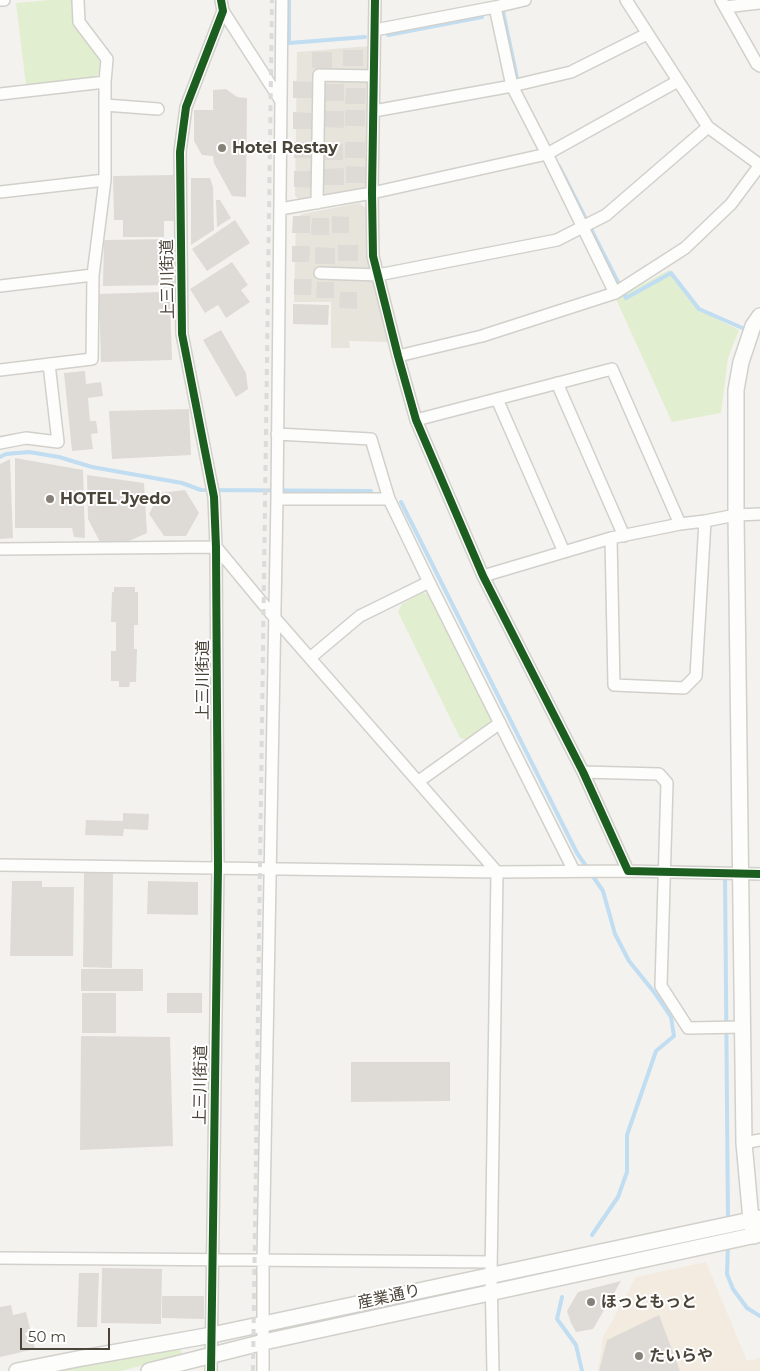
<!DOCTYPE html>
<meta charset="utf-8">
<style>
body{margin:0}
#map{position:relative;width:760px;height:1371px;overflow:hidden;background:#f4f2ee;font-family:Montserrat,sans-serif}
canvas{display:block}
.scale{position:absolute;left:20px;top:1328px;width:90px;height:22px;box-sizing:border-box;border:2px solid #4b4439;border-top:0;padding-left:6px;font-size:15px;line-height:18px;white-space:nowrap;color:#4b4439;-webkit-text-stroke:4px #fff;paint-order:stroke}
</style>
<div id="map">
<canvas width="760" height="1371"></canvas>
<div class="scale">50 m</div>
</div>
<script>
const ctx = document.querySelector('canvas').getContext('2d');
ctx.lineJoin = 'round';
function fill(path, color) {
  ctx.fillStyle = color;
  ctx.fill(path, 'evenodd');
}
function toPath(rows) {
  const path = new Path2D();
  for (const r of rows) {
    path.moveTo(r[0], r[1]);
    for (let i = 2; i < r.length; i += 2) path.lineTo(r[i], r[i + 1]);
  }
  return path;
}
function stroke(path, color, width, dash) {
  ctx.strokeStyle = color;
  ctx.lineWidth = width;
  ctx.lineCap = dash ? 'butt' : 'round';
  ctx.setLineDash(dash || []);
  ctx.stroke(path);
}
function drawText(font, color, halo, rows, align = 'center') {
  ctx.font = font + ' Montserrat,"Noto Sans JP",sans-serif';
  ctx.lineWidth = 4;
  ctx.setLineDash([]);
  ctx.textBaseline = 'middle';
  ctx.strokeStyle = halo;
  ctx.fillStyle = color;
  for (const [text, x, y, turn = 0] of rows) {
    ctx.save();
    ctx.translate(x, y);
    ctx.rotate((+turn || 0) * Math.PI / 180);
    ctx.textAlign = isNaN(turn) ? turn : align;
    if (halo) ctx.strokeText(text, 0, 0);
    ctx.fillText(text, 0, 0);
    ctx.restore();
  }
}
const residential = toPath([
 [369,46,367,189,301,201,295,196,297,52],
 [359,203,367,209,367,256,389,341,387,342,349,341,350,348,331,348,331,302,294,302,296,218,302,214]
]);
const commercial = toPath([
 [706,1262,747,1361,760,1358,760,1371,598,1371,603,1337,636,1277]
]);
const green = toPath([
 [50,0,74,0,74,25,94,49,100,63,100,73,93,78,26,85,16,3],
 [669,270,701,311,739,330,728,358,721,413,672,422,616,299],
 [423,592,431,596,492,718,489,725,469,740,460,738,398,612,402,604],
 [180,1348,182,1355,121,1371,49,1371]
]);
const stream = toPath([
 [289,0,289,43,365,37],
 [502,7,518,83],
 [388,35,482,17],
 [559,166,626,298,671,273,699,309,747,330],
 [0,457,6,454,29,452,59,457,92,467,182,483,201,490,371,491],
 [401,502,577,853,603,891,615,934,629,961,654,992,671,1017,674,1036,656,1051,627,1135,627,1172,618,1197,592,1235],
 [725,874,728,1222],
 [728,1244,727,1274,733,1289,747,1308,760,1316],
 [562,1297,557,1319,576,1345,582,1371]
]);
const building = toPath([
 [343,50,363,50,363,66,343,66],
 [312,52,332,52,332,69,312,68],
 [293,81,313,82,313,98,293,98],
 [324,84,344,84,344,101,324,101],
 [346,88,366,88,365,104,345,104],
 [226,89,237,97,247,98,246,197,232,196,214,163,213,156,202,155,194,141,194,110,213,110,213,90],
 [345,110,365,110,365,126,345,126],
 [324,111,344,111,344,128,324,127],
 [293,112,313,113,313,129,293,129],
 [294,142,314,142,314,158,294,158],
 [345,142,365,142,365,158,345,158],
 [323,144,343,144,343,160,323,160],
 [346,166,366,167,366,183,346,183],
 [344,168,344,185,323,185,324,169],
 [294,171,314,171,314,188,294,187],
 [173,175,174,221,164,221,164,237,123,237,123,220,114,220,113,176],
 [191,178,210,178,213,187,214,230,191,245],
 [216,200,220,200,231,218,217,227],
 [293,216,310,216,310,233,292,233],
 [332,216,349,217,349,233,332,233],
 [312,218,329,218,329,235,311,235],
 [235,220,250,243,207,271,192,249],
 [174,239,174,285,103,286,104,240],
 [338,245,358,245,358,261,338,261],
 [292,246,310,246,309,262,292,262],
 [315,247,335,248,335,264,315,264],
 [232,262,248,285,241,290,250,302,226,318,218,305,205,313,190,289],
 [294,279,312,279,311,295,294,295],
 [317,282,334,282,334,298,316,298],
 [161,292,161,302,170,302,172,360,101,362,99,294],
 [340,292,357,292,357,309,339,308],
 [293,304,329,305,328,325,293,324],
 [221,330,246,373,248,389,236,397,203,340],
 [85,371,86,384,101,382,103,396,88,398,90,421,96,421,98,433,91,434,93,449,72,451,64,373],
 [189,409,191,455,112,459,109,411],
 [15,458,83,470,85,538,74,537,72,528,15,528],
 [10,459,13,538,0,539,0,464],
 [87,475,144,483,147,533,127,542,100,542,88,519],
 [185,490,199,513,186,536,164,536,149,514,160,493],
 [114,587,135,587,135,592,138,592,138,625,134,625,134,649,137,649,136,682,130,682,129,687,119,687,119,681,111,681,111,651,116,651,116,622,111,622,112,592,114,592],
 [123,813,149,814,148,830,124,829,123,836,85,835,86,820,123,821],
 [84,873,113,873,112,968,83,967],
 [12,881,42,881,42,887,74,887,73,956,10,956],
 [148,881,198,882,198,915,147,914],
 [81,969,143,969,143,991,81,991],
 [82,993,116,993,116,1033,82,1033],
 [167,993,202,993,202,1013,167,1013],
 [81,1036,170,1037,173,1146,80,1150],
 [351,1062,450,1062,450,1101,351,1102],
 [102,1268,162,1269,161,1324,101,1323],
 [79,1273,99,1273,97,1327,77,1327],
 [621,1281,593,1329,576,1332,571,1323,567,1311,578,1292],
 [162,1296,204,1296,204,1319,162,1318],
 [11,1305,13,1315,26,1312,35,1349,0,1357,0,1307],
 [659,1315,680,1371,599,1371,607,1340]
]);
const minor = toPath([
 [0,0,4,0],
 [375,0,372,193,373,256,398,356,416,420,483,576,583,772,628,871,760,874],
 [626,0,708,127,760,165],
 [721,0,757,64,760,66],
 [495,7,512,86,547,154,615,293],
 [725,7,760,3],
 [223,11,281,101],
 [375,30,495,7,525,0],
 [0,94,105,82],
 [105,105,158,109],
 [374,111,512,86,571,72,647,34],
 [0,192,105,180],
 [317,203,319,75,374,76],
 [280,209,372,193,547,154,678,81],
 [320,273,378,275,557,240,606,215,708,127],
 [0,286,93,275],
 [398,356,482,336,615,293,685,248,731,204,760,165],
 [0,370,92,359,93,275,105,180,105,82,107,59,79,22,78,0],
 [557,383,624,536],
 [497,399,564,552],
 [416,420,612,369,680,524],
 [277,434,371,439,389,499],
 [0,443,26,438,58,442,49,364],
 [277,499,389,499,429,582,574,871],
 [611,538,614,685,684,688,696,676,705,521],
 [0,549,216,547,274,617,497,872,628,871],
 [483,576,611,538,680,524,705,521,736,515,760,514],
 [310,658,360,616,429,582],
 [583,772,659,774,667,783,661,986,688,1028,743,1027],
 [419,781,500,723],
 [0,865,497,872,491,1275,493,1371],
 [744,1143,760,1140],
 [0,1258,491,1262],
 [211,1371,218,867,216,547,214,497,182,334,180,152,186,107,223,11,221,0],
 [263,1371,263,1260,277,499,282,0]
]);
const tertiary = toPath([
 [754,1236,751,1220,744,1143,736,515,736,390,741,362,753,326,760,316],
 [17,1371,77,1359,212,1335,760,1218],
 [149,1371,264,1342,760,1234]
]);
const rail = toPath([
 [253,1371,272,0]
]);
const cycleway = toPath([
 [375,0,372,193,373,256,398,356,416,420,483,576,583,772,628,871,760,874],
 [211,1371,218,867,216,547,214,497,182,334,180,152,186,107,223,11,221,0]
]);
const markers = [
 [222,148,5,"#868178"],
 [50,499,5,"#868178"],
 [591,1302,5,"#868178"],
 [639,1356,5,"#868178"]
];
const poiNames = [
 ["Hotel Restay",232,148],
 ["HOTEL Jyedo",60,499],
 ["ほっともっと",601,1302],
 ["たいらや",649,1356]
];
const streetNames = [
 ["上三川街道",168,279,-91],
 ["上三川街道",203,680,-90],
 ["上三川街道",201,1085,-89],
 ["産業通り",389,1297,-12]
];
fill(residential, '#e7e4dc');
fill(commercial, '#f3ebdf');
fill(green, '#e1eecf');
stroke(stream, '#c0ddf1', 4);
fill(building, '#dedbd6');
stroke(minor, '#d2d0cb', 14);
stroke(tertiary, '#d2d0cb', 18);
stroke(minor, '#fdfdfc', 11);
stroke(tertiary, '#fdfdfc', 15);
stroke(rail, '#dbdbda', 4, [6, 6]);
stroke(cycleway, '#1b5e20', 8);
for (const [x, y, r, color] of markers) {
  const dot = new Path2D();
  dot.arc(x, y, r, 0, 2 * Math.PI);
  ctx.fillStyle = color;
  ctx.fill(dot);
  stroke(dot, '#fff', 2);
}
drawText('bold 16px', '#4b4439', '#fff', poiNames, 'left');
drawText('16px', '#4b4439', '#fff', streetNames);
</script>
